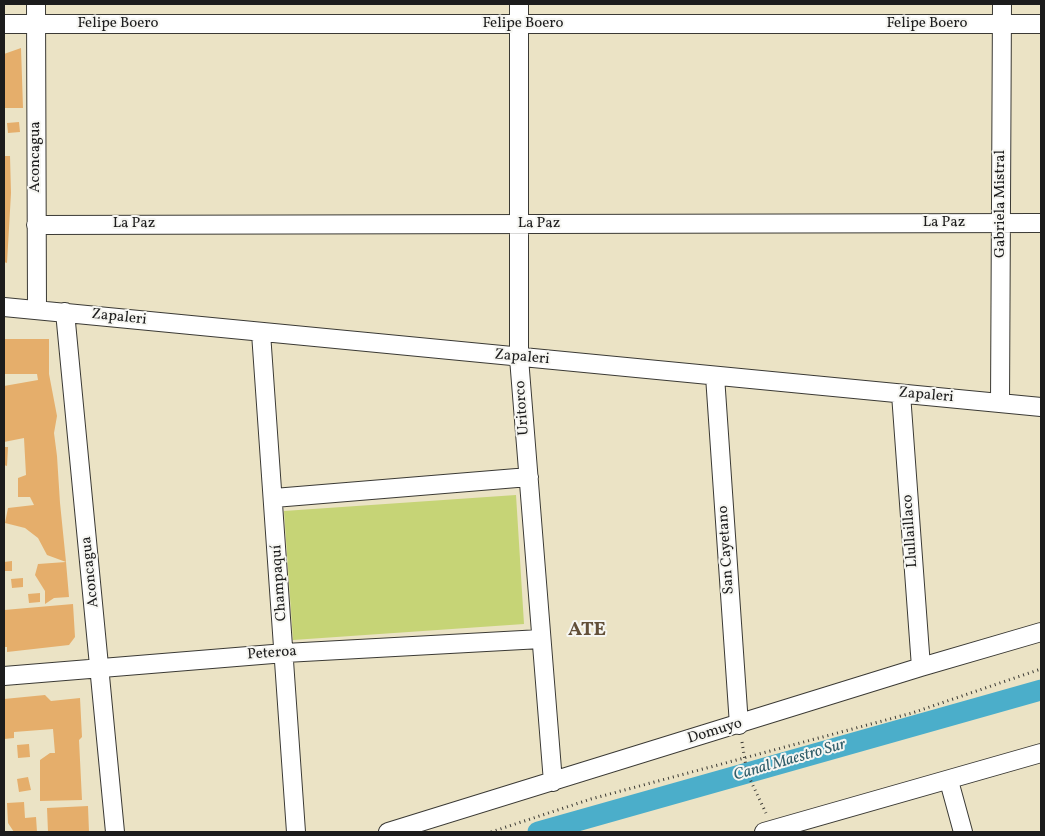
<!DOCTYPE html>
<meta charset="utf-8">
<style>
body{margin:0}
#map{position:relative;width:1045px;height:836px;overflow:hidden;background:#ebe3c5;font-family:Vollkorn,serif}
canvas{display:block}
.frame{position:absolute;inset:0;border:5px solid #1c1c1c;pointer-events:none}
</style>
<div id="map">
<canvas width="1045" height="836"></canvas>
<div class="frame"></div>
</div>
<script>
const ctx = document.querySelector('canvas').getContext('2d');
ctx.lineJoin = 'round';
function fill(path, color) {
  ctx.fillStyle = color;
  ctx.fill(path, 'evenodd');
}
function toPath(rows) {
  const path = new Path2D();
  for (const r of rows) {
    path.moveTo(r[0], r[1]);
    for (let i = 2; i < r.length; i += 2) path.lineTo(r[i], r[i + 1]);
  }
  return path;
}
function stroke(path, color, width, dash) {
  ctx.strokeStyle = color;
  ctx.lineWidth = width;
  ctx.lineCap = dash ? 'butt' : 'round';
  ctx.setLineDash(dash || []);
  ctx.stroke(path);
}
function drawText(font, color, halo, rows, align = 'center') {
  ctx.font = font + ' Vollkorn,serif';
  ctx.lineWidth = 4;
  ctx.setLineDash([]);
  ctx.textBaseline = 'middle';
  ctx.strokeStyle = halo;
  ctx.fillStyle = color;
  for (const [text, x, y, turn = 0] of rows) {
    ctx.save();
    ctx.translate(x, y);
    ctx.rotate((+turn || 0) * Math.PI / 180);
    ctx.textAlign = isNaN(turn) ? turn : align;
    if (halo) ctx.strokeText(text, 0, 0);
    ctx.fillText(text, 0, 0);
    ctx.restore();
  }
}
const green = toPath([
 [516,495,524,624,293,640,284,511]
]);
const canal = toPath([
 [538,832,1041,690]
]);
const building = toPath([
 [21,48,23,108,4,108,4,54],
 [19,122,20,132,8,133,7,123],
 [4,156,10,156,11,193,7,263,4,262],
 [4,339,49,339,49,374,57,416,54,433,57,456,60,503,66,562,69,597,54,598,45,604,45,591,35,575,38,564,66,562,47,555,38,538,25,528,5,523,8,508,34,505,30,497,18,497,18,478,26,475,24,438,4,442,4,386,38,380,37,374,4,374],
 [4,447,8,447,7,466,4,465],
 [12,561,12,571,4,571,4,562],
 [23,578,23,587,12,588,11,579],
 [40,593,40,602,29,603,28,594],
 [73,604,75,637,69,645,7,652,7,647,4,647,4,610],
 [45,695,51,701,80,698,82,737,79,740,82,800,40,801,40,760,50,753,55,753,53,729,14,732,14,738,4,739,4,699],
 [29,744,30,757,18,758,17,745],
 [28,777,31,790,19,792,17,779],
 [24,802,25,818,36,817,37,832,14,832,8,823,7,803],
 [88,806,89,832,48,832,47,808]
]);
const path = toPath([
 [742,742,747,773,766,813],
 [491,832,591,799,912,713,1041,669]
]);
const minor = toPath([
 [36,4,37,309],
 [519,4,519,358,553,782],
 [4,24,1041,24],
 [36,225,1041,223],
 [4,307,1041,407],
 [65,312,115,832],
 [261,333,296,832],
 [715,376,739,725],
 [901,394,921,667],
 [1000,403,1002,4],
 [274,498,529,477],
 [4,676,285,653,541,639],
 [949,781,963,832],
 [388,832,921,667,1041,632],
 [764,832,1041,753]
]);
const streetNames = [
 ["Felipe Boero",118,24],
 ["Felipe Boero",523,24],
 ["Felipe Boero",927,24],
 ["Aconcagua",36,157,-90],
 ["Gabriela Mistral",1001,204,-90],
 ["La Paz",944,223],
 ["La Paz",134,224],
 ["La Paz",539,224],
 ["Zapaleri",119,318,6],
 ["Zapaleri",522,358,5],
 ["Zapaleri",926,396,5],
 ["Uritorco",523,408,-94],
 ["Llullaillaco",911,531,-94],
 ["San Cayetano",727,550,-94],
 ["Aconcagua",91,572,-96],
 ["Champaquí",280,583,-94],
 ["Peteroa",272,654,-4],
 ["Domuyo",715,732,-17]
];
const waterNames = [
 ["Canal Maestro Sur",790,761,-16]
];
const districtNames = [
 ["ATE",587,631]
];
fill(green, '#c6d476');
stroke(canal, '#4baeca', 21);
fill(building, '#e5ae6b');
stroke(minor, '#3b3a35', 20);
stroke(path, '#3b3a35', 3, [1, 4]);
stroke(minor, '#fff', 18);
drawText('15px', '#1c1c1c', '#f6f6f2', streetNames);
drawText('italic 16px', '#315e6a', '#f6f6f2', waterNames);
drawText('bold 20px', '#624f38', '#f6f6f2', districtNames);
</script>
